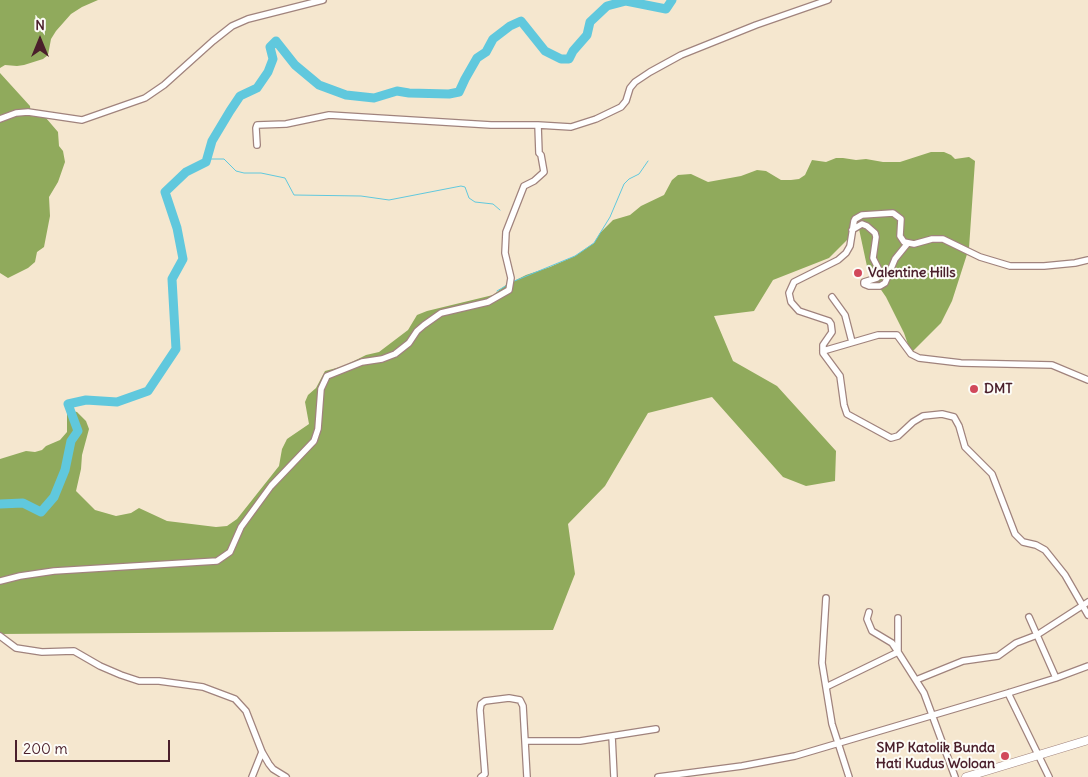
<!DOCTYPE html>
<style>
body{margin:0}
#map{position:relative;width:1088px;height:777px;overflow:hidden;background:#f5e7cf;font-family:Delius,sans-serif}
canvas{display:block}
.north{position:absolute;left:15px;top:15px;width:50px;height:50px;-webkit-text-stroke:4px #fdfcf7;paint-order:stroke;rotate:0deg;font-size:14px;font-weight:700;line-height:20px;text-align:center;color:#4a1f2b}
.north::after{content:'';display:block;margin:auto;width:18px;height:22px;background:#4a1f2b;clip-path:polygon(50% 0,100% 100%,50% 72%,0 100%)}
.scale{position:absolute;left:15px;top:740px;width:155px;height:22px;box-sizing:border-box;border:2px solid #4a1f2b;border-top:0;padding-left:6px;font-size:15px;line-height:18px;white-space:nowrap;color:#4a1f2b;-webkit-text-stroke:4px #fdfcf7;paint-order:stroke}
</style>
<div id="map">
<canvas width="1088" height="777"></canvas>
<div class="north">N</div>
<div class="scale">200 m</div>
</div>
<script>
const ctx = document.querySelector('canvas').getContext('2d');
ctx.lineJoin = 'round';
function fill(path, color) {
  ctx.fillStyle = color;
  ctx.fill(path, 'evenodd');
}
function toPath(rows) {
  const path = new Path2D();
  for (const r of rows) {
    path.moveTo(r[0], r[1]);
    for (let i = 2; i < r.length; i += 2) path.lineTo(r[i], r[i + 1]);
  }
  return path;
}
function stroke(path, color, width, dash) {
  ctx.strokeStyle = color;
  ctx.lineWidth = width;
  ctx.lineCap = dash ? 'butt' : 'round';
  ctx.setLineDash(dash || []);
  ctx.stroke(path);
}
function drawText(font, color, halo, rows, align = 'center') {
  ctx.font = font + ' Delius,sans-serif';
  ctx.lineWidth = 4;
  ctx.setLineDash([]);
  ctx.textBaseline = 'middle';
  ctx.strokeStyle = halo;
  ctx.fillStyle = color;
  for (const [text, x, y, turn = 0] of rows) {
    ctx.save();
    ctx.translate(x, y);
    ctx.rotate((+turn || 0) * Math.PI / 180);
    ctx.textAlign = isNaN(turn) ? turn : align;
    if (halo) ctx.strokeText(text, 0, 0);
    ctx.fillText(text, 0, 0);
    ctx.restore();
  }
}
const forest = toPath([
 [0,0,98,0,82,7,71,14,56,31,51,39,48,55,43,59,24,65,17,66,5,65,0,68],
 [0,73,30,106,31,116,46,118,58,132,59,146,63,151,65,162,58,182,49,197,50,216,44,247,37,252,35,262,28,268,8,278,0,273],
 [931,152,944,152,951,155,955,159,969,157,975,161,969,248,952,301,941,323,911,353,904,333,886,297,868,271,856,215,851,236,829,258,773,280,754,311,714,316,733,361,777,386,836,451,835,481,806,486,783,477,712,397,648,413,605,486,568,524,575,574,553,630,0,634,0,459,26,451,35,452,42,450,46,446,60,440,67,432,67,410,77,412,86,421,89,429,82,455,81,469,76,491,95,510,116,516,131,513,139,508,167,521,216,527,227,526,237,519,279,466,282,449,287,439,309,424,305,402,308,395,316,388,325,371,344,366,366,355,379,352,408,330,417,315,427,311,493,295,506,285,526,275,550,267,575,256,594,243,600,233,613,220,630,215,641,206,664,195,672,180,678,175,691,174,708,182,741,176,757,170,766,171,781,180,791,180,799,179,805,175,812,160,826,162,836,158,843,158,856,160,866,159,883,162,900,162]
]);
const stream = toPath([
 [207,159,224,159,236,171,244,173,261,173,285,178,294,195,361,196,389,200,461,186,465,187,469,198,475,202,493,204,500,210],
 [512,282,575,256,594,243,610,217,624,184,629,179,639,174,648,161],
 [497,291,509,284]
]);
const river = toPath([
 [0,504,23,503,41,512,54,497,65,470,71,441,78,431,68,404,86,400,117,402,148,391,176,349,172,279,183,259,177,228,165,192,186,172,206,162,212,141,230,111,240,96,257,88,268,72,273,59,270,47,276,41,295,65,319,85,346,95,374,98,397,91,409,93,449,94,459,92,465,79,477,58,486,52,493,39,510,26,521,21,545,51,561,59,569,59,573,51,587,35,590,22,607,6,626,1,666,9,672,0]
]);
const minor = toPath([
 [0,119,16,113,28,112,82,120,145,98,164,85,213,41,232,26,248,19,323,0],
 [257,145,256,128,257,125,286,124,329,115,491,125,538,125,571,127,596,119,621,107,626,101,630,88,635,82,650,72,681,55,756,25,828,0],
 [852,230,862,224,867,226,875,233,876,237,873,258,880,272,877,278,864,282,864,284,869,286,880,286,885,283,895,259,908,243],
 [1088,260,1075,263,1044,266,1010,266,980,257,943,239,932,239,914,244,904,242,900,236,901,219,893,213,862,215,855,219,854,221,850,246,846,253,838,260,794,282,789,293,791,302,799,311,829,321,831,324,832,332,823,345,823,353,840,376,844,405,847,414,891,438,898,436,913,422,923,416,942,414,954,417,959,426,965,447,992,474,1015,534,1023,542,1036,545,1045,550,1065,575,1088,615],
 [832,297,845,315,852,342],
 [823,351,878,335,897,335,911,354,919,358,961,363,1052,365,1088,380],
 [0,581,20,576,54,571,217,561,230,552,241,527,271,486,314,441,318,429,321,389,327,376,362,362,382,359,395,354,409,343,417,331,424,325,441,313,488,302,509,290,511,278,505,253,506,232,524,186,534,181,544,172,541,155,539,153,538,125],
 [826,598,822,663,832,724,849,777],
 [1029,617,1056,678],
 [898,618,898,652,924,693,955,777],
 [0,636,16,648,42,652,74,651,100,666,121,675,139,681,159,681,203,687,235,699,246,711,262,752,269,764,273,769,286,777],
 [916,680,963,661,998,656,1016,643,1037,635,1088,602],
 [826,687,898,652,892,643,872,631,867,619,869,612],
 [1008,693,1049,777],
 [612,736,614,777],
 [525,741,580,741,656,729],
 [252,777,262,752],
 [481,777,485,774,480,710,481,704,485,701,509,698,520,700,523,706,527,777],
 [658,777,742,766,795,756,1008,693,1056,678,1088,666]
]);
const major = toPath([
 [966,777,1088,740]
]);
const markers = [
 [858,273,5,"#d1495b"],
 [974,389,5,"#d1495b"],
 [1005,756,5,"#d1495b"]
];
const poiNames = [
 ["Valentine Hills",868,273],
 ["DMT",984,389],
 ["SMP Katolik Bunda",995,748,"right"],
 ["Hati Kudus Woloan",995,764,"right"]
];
fill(forest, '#90aa5c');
stroke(stream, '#60c8dd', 1);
stroke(river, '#60c8dd', 9);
stroke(minor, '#a0837d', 8);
stroke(major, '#a0837d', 9);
stroke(minor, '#fff', 5.5);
stroke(major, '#fff', 8);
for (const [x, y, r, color] of markers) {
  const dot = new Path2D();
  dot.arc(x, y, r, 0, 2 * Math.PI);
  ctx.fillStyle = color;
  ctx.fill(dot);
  stroke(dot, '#fdfcf7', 2);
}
drawText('bold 14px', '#4a1f2b', '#fdfcf7', poiNames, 'left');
</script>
